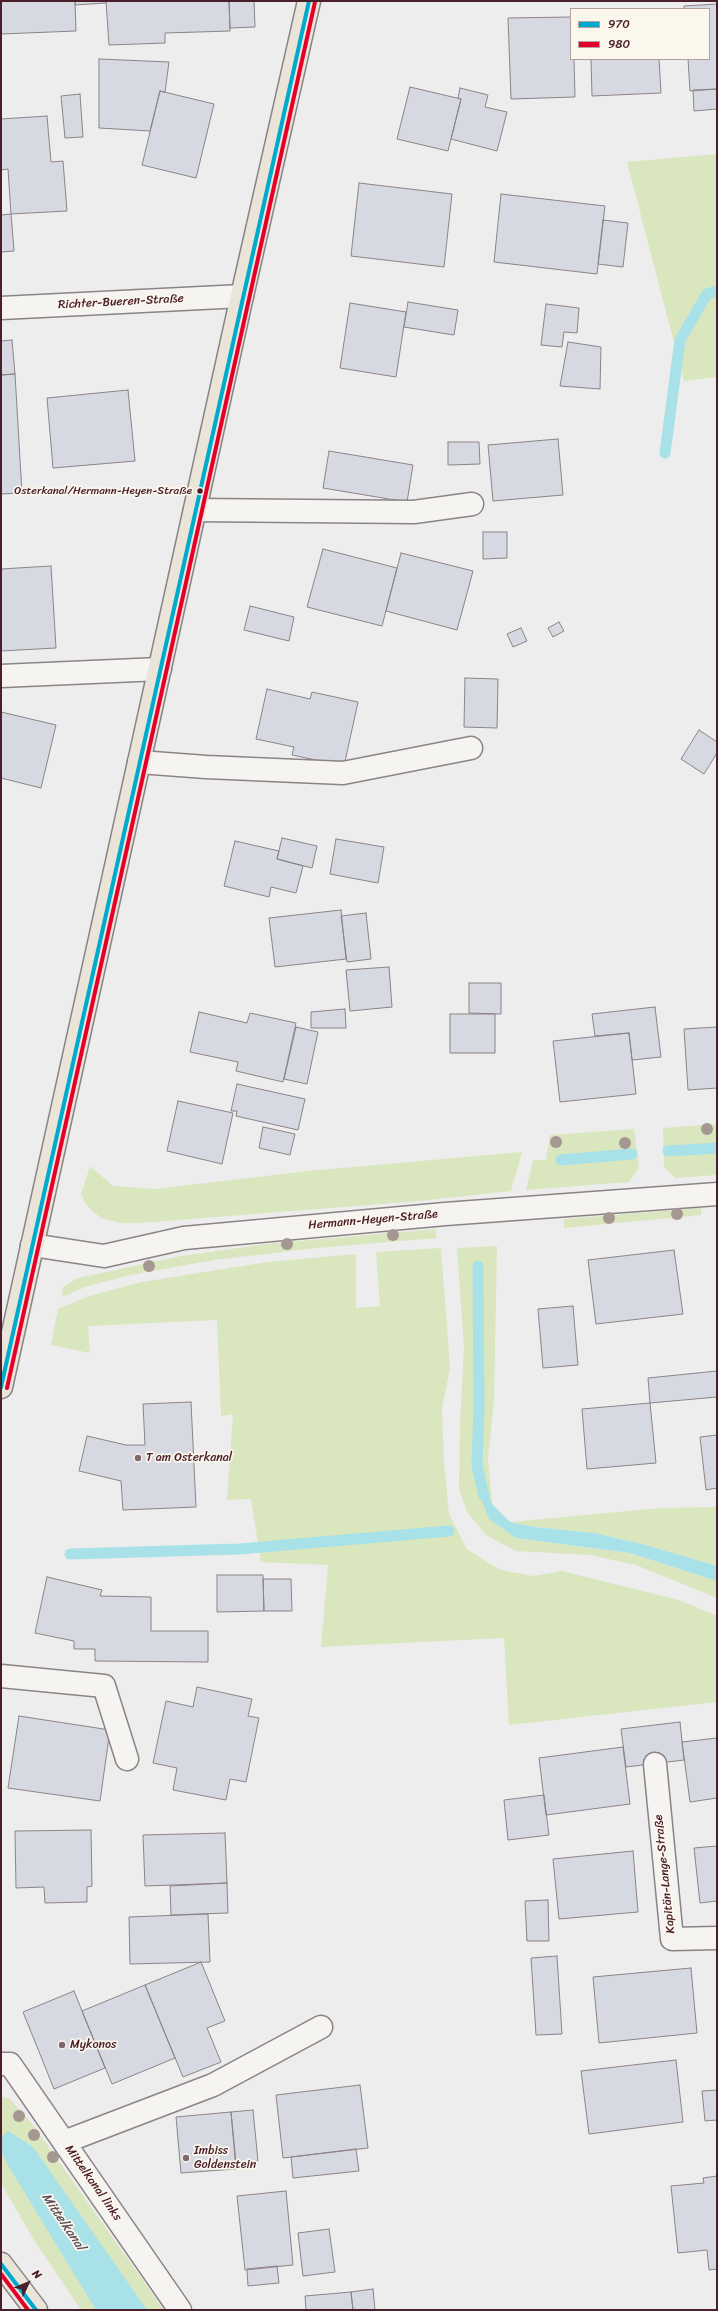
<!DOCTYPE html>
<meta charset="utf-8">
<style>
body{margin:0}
#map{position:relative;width:718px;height:2311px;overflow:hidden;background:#ededee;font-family:Sriracha,sans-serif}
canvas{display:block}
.frame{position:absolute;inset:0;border:2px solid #4a1f2b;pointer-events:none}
.legend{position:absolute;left:570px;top:8px;width:140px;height:52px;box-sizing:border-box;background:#fbf7ec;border:1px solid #b4a19f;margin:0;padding:5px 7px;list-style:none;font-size:12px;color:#4a1f2b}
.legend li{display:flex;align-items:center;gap:8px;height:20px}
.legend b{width:20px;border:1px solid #b4a19f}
.north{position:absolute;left:8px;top:2263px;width:40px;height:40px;-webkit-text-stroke:3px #fbf7ec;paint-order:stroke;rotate:46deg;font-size:11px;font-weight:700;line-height:16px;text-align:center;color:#4a1f2b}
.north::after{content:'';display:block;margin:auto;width:14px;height:18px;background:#4a1f2b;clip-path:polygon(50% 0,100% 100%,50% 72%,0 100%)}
</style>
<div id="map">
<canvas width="718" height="2311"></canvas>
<div class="frame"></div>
<ul class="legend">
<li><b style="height:5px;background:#00a9ce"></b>970</li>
<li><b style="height:5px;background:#e4002b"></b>980</li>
</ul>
<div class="north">N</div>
</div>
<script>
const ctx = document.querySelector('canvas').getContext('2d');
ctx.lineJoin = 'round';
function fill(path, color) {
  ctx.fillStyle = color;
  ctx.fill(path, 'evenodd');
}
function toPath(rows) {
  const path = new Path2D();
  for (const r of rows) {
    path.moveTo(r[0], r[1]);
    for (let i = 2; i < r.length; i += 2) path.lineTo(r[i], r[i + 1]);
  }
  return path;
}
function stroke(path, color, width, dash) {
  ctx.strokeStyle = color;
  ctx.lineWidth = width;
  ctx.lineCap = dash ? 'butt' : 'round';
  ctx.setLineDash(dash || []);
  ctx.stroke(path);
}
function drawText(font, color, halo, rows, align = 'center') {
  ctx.font = font + ' Sriracha,sans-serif';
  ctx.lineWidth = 3.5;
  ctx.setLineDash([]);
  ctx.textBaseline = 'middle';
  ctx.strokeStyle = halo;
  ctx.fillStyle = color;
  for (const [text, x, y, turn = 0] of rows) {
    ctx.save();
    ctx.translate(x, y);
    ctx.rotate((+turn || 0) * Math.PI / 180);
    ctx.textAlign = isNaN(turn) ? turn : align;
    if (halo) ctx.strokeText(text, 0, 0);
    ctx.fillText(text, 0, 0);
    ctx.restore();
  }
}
const green = toPath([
 [717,154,717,377,684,381,627,162],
 [717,1124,717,1175,675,1178,664,1167,663,1128],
 [634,1129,639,1168,629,1182,526,1190,533,1160,546,1160,550,1135],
 [522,1152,511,1191,420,1201,140,1223,121,1223,101,1218,88,1207,81,1195,90,1166,113,1186,155,1189,308,1171],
 [701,1208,701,1215,564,1228,564,1219],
 [435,1229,437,1238,317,1248,214,1260,131,1275,88,1286,62,1297,63,1287,78,1278,181,1256,267,1244],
 [497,1246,494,1400,488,1459,492,1504,510,1522,661,1508,717,1507,717,1566,646,1545,594,1533,535,1527,510,1522,516,1538,630,1553,717,1581,717,1598,636,1565,590,1555,516,1551,486,1535,467,1512,459,1489,460,1423,464,1348,457,1248],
 [441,1248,450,1367,442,1410,444,1461,449,1514,467,1549,500,1570,533,1576,562,1571,679,1600,717,1616,717,1702,509,1725,504,1638,321,1647,328,1565,261,1562,251,1499,227,1500,233,1414,221,1416,217,1320,88,1326,90,1353,51,1345,58,1309,89,1296,142,1282,267,1262,356,1254,356,1308,380,1306,376,1252],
 [1,2097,9,2098,33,2125,164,2310,81,2310,32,2237,1,2183]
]);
const water = toPath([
 [481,1482,492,1504,510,1522,535,1527,594,1533,646,1545,717,1566,717,1581,630,1553,516,1538,489,1519,479,1492],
 [8,2131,33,2147,147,2310,96,2310,6,2162,1,2151,1,2137]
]);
const stream = toPath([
 [665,453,680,340,707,294,717,291],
 [668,1151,717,1148],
 [561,1160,632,1154],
 [478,1266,479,1408,477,1466,484,1496],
 [70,1554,239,1549,449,1531]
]);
const building = toPath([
 [1,1,75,1,76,31,1,34,1,1],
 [75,1,106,1,106,3,75,5,75,1],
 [106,1,229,1,230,31,165,33,165,43,109,45,106,1],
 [229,1,254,1,255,27,230,28,229,1],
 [717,4,717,89,690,91,688,59,709,59,709,9,684,9,684,6,717,4],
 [571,17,571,59,574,59,575,97,511,99,508,18,571,17],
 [99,59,169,62,165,92,160,91,150,131,99,128,99,59],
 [591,59,659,59,661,93,592,96,591,59],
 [410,87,461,99,448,151,397,139,410,87],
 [460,88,488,95,485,107,507,112,497,151,451,139,461,99,458,98,460,88],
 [717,89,717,109,694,111,693,90,717,89],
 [160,91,214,104,196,178,142,165,160,91],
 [80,94,83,137,65,138,61,96,80,94],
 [47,116,51,162,63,161,67,211,11,214,8,169,1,170,1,119,47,116],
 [359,183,452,194,444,267,351,256,359,183],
 [501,194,605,206,597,274,494,262,501,194],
 [11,214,14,251,1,252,1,215,11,214],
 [603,220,628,223,623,267,598,264,603,220],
 [408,302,458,310,454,335,404,327,408,302],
 [350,303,406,312,396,377,340,368,350,303],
 [546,304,579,308,577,333,564,332,562,347,541,345,546,304],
 [12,340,15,374,1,375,1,341,12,340],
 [568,342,601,347,600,389,560,386,568,342],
 [15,374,22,493,1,494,1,375,15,374],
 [128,390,135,461,53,468,47,398,128,390],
 [558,439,563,495,493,501,488,445,558,439],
 [448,442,479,442,480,464,448,465,448,442],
 [329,451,413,465,407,502,323,488,329,451],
 [483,532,507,532,507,558,483,559,483,532],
 [323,549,397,568,382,626,307,607,323,549],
 [401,553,473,571,457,630,386,611,401,553],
 [51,566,56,648,1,651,1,569,51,566],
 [250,606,294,617,289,641,244,630,250,606],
 [559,622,564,631,553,637,548,628,559,622],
 [521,628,527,641,513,647,507,634,521,628],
 [465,678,498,679,497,728,464,727,465,678],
 [267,689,310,699,312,692,358,702,344,766,292,755,294,747,256,739,267,689],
 [1,712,56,725,41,788,1,778,1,712],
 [699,730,717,742,717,753,704,774,681,759,699,730],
 [282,838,317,846,312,868,277,859,282,838],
 [336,839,384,847,378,883,330,874,336,839],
 [235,841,279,851,277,859,303,866,296,893,271,887,269,897,224,886,235,841],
 [341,910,346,959,275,967,269,918,341,910],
 [366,913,371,959,347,962,341,916,366,913],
 [389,967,392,1007,350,1011,346,970,389,967],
 [469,983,501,983,501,1014,469,1013,469,983],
 [655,1007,661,1057,632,1060,629,1033,595,1036,592,1014,655,1007],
 [345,1009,346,1028,311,1028,311,1012,345,1009],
 [199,1012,247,1023,250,1013,296,1023,283,1082,236,1071,238,1062,190,1052,199,1012],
 [450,1014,495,1014,495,1053,450,1053,450,1014],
 [296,1027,318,1032,307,1084,284,1079,296,1027],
 [717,1027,717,1088,688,1090,684,1029,717,1027],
 [629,1033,636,1094,560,1102,553,1041,629,1033],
 [237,1084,305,1099,298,1130,236,1116,237,1111,231,1111,237,1084],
 [178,1101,233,1113,222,1164,167,1151,178,1101],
 [263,1127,295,1134,290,1155,259,1148,263,1127],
 [674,1250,683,1314,596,1324,588,1260,674,1250],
 [573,1306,578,1365,543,1368,538,1309,573,1306],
 [717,1371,717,1397,650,1403,648,1378,717,1371],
 [191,1402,196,1507,123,1510,121,1481,79,1471,87,1436,126,1445,145,1445,143,1404,191,1402],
 [650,1403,656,1463,587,1469,582,1409,650,1403],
 [717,1435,717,1488,706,1490,700,1437,717,1435],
 [217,1575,263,1575,264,1611,217,1612,217,1575],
 [47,1577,102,1590,100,1596,151,1597,151,1631,208,1631,208,1662,95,1661,95,1649,74,1649,74,1641,35,1633,47,1577],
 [263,1579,291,1579,292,1611,264,1611,263,1579],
 [197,1687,252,1699,248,1716,259,1718,246,1782,230,1779,226,1800,173,1790,177,1768,153,1763,166,1701,193,1707,197,1687],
 [19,1716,110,1730,100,1801,8,1788,19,1716],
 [680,1722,684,1760,626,1767,621,1729,680,1722],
 [717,1738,717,1798,690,1802,682,1742,717,1738],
 [623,1747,630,1804,546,1815,539,1758,623,1747],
 [544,1795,549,1835,508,1840,504,1800,544,1795],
 [91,1830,92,1886,87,1887,87,1902,45,1903,44,1887,16,1888,15,1831,91,1830],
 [225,1833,227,1883,145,1886,143,1835,225,1833],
 [717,1846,717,1901,700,1903,694,1848,717,1846],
 [633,1851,638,1912,559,1919,553,1859,633,1851],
 [227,1883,228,1913,171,1915,170,1886,227,1883],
 [548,1900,549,1941,527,1941,525,1901,548,1900],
 [208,1914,210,1962,130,1964,129,1917,208,1914],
 [557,1956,562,2034,536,2035,531,1958,557,1956],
 [201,1962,225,2021,207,2028,221,2062,183,2077,145,1985,201,1962],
 [691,1968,697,2033,599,2043,593,1977,691,1968],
 [145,1985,175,2058,112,2084,82,2011,145,1985],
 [74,1991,105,2068,54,2089,23,2012,74,1991],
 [676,2060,683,2122,589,2134,581,2071,676,2060],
 [360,2085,368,2148,283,2158,276,2095,360,2085],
 [717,2090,717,2120,705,2121,702,2091,717,2090],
 [253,2110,258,2161,236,2163,231,2112,253,2110],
 [231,2112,236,2169,181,2173,176,2117,231,2112],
 [356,2149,359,2171,293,2178,291,2157,356,2149],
 [717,2176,717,2269,709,2270,707,2250,678,2253,671,2186,704,2183,703,2178,717,2176],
 [286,2191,293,2265,245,2270,237,2196,286,2191],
 [329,2229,335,2272,303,2276,298,2233,329,2229],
 [277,2266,279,2283,248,2286,247,2269,277,2266],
 [373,2289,375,2310,353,2310,351,2292,373,2289],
 [351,2292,353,2310,306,2310,305,2296,351,2292]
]);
const minor = toPath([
 [1,308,242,296],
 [195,510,414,512,472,504],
 [1,676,160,669],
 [139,762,206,767,343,773,471,748],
 [32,1245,104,1256,184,1238,445,1214,717,1194],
 [1,1676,104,1686,127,1759],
 [655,1764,672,1939,717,1938],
 [1,2064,10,2064,180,2310],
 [64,2142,213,2085,321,2027]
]);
const major = toPath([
 [1,1387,242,296,309,1],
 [1,2264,36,2310]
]);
const bus1 = toPath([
 [1,1387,309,1],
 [1,2264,36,2310]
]);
const bus2 = toPath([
 [7,1388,315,2],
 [1,2274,28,2310]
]);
const trees = [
 [707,1129],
 [556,1142],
 [625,1143],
 [677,1214],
 [609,1218],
 [393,1235],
 [287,1244],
 [149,1266],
 [19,2116],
 [34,2135],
 [53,2157]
];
const markers = [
 [200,491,3.5,"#4a1f2b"],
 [138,1458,4,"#83676f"],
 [62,2045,4,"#83676f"],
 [186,2158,4,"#83676f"]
];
const busNames = [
 ["Osterkanal/Hermann-Heyen-Straße",192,491]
];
const streetNames = [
 ["Richter-Bueren-Straße",121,302,-3],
 ["Hermann-Heyen-Straße",373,1220,-5],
 ["Kapitän-Lange-Straße",665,1874,-96],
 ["Mittelkanal links",93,2183,55]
];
const poiNames = [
 ["T am Osterkanal",146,1458],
 ["Mykonos",70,2045],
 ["Imbiss",194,2151],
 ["Goldenstein",194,2165]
];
const waterNames = [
 ["Mittelkanal",63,2222,56]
];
fill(green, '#dae6be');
fill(water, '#a8e1e8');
stroke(stream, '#a8e1e8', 11);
fill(building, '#d6d8e2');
stroke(building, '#8c8386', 1);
stroke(minor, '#8c8386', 25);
stroke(major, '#8c8386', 25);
stroke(minor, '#f5f4f1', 22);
stroke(major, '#e9e5d8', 22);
stroke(bus1, '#00a9ce', 4);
stroke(bus2, '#e4002b', 4);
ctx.fillStyle = '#a59792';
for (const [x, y] of trees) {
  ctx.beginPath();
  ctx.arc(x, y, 6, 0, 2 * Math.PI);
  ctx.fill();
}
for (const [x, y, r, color] of markers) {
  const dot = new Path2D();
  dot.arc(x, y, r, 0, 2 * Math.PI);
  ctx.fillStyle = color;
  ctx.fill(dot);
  stroke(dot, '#fbf7ec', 1.5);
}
drawText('11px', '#4a1f2b', '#fbf7ec', busNames, 'right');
drawText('12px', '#4a1f2b', '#fbf7ec', streetNames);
drawText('12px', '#4a1f2b', '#fbf7ec', poiNames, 'left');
drawText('italic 13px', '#5a4e5a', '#fbf7ec', waterNames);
</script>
